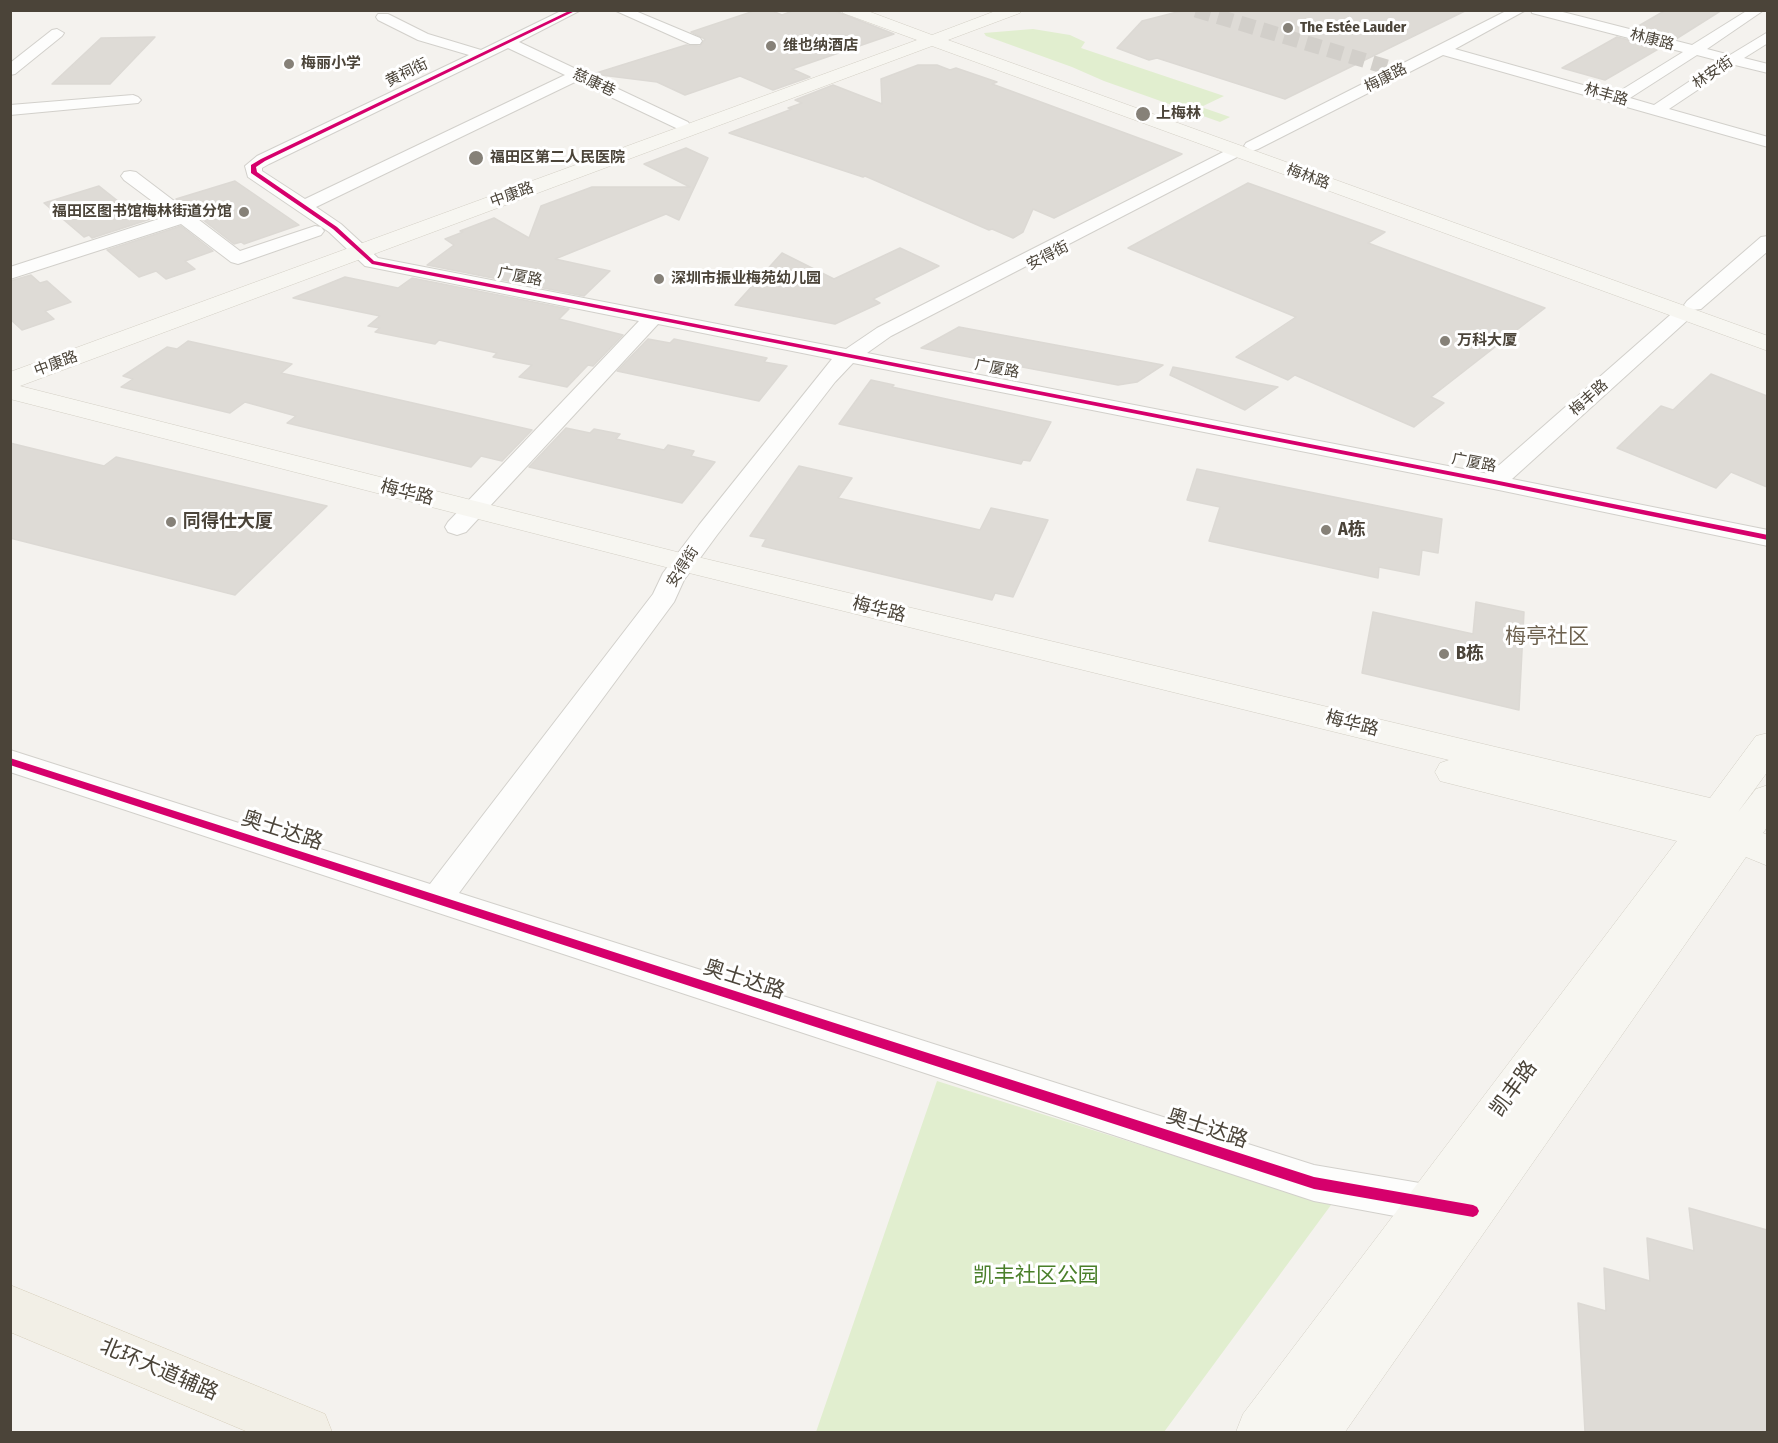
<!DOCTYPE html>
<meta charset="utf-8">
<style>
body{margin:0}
#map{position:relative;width:1778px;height:1443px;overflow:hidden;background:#f4f2ee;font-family:"Fira Sans Condensed",sans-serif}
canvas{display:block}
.frame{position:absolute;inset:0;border:12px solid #4b4439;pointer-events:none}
</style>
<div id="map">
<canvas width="1778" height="1443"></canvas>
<div class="frame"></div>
</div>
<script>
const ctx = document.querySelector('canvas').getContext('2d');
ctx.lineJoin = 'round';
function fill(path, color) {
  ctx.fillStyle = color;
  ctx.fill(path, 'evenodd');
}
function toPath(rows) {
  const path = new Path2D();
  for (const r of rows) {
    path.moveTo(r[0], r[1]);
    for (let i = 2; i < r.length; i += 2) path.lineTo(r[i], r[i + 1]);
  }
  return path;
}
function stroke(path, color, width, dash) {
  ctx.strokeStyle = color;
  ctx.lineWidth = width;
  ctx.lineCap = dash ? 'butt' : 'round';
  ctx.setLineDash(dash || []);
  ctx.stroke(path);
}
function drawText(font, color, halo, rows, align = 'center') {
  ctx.font = font + ' "Fira Sans Condensed","Noto Sans SC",sans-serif';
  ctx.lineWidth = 6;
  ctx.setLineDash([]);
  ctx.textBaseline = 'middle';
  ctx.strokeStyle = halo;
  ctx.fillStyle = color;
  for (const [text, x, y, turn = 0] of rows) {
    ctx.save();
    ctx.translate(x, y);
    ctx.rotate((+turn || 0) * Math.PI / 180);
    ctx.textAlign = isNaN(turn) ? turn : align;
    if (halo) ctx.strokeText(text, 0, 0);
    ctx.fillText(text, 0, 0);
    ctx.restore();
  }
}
const green = toPath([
 [1033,29,1070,35,1085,42,1081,48,1224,96,1201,107,1230,117,1220,122,1104,81,1072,67,986,36,984,33],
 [937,1081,1331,1205,1164,1432,816,1432]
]);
const building = toPath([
 [757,10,770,10,782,15,795,10,833,10,894,34,792,69,810,77,773,90,740,76,685,95,657,82,593,74,686,45,700,46,705,39,691,32,757,10],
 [1185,10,1467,10,1285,99,1157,58,1149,60,1117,48,1142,21,1185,10],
 [1666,10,1722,10,1676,39,1635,28,1666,10],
 [155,37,110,84,52,84,101,38,155,37],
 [1617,37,1660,48,1605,80,1562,68,1617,37],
 [918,65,937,65,950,70,956,68,997,82,992,84,1182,154,1054,218,1033,209,1023,232,1013,238,992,229,989,230,865,176,863,177,729,133,792,109,788,108,802,103,795,100,833,85,882,104,881,79,918,65],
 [686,148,708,158,679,220,666,214,555,259,610,271,584,296,427,265,454,245,445,239,463,232,460,231,494,218,529,238,541,206,592,187,690,187,644,164,686,148],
 [235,181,299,225,244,244,241,242,234,244,176,199,235,181],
 [1248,183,1385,232,1368,243,1545,308,1431,397,1444,403,1414,427,1295,375,1288,380,1236,357,1296,317,1128,248,1248,183],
 [99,186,133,213,155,206,166,214,92,238,89,235,84,237,44,203,99,186],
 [181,226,213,251,185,261,195,269,166,279,156,271,139,277,107,250,181,226],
 [900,248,939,266,873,299,880,303,835,324,735,305,782,253,834,279,900,248],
 [31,275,40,283,47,281,71,302,45,311,54,319,22,330,10,319,10,281,31,275],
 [345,277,398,288,412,278,569,309,559,319,623,335,593,366,588,365,567,387,519,377,532,365,493,357,497,353,439,340,435,344,375,332,380,328,368,326,380,316,293,298,345,277],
 [959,327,1163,365,1137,382,1118,385,921,348,959,327],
 [648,339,670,343,674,339,767,358,764,362,787,366,759,401,617,371,648,339],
 [188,341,292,364,281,373,532,430,502,461,481,456,471,467,287,423,296,416,245,402,230,413,121,387,133,379,123,376,155,355,167,347,177,349,188,341],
 [1173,367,1278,387,1245,410,1170,375,1173,367],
 [1711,374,1767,396,1767,487,1731,472,1716,488,1617,448,1661,406,1673,410,1711,374],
 [871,380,894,385,892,387,1051,422,1030,461,1023,460,1021,464,839,424,871,380],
 [566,428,590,433,594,429,620,434,616,439,664,450,668,445,694,451,691,456,715,462,682,503,529,467,566,428],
 [10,443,104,466,116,457,327,506,235,595,10,538,10,443],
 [799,466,852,478,838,498,980,530,991,508,1048,520,1013,597,995,593,992,600,762,546,766,539,750,536,799,466],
 [1197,469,1442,519,1438,553,1422,550,1419,575,1379,567,1378,578,1209,541,1220,507,1187,500,1197,469],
 [1476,602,1524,612,1519,710,1362,673,1373,612,1473,634,1476,602],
 [1689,1208,1767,1230,1767,1432,1585,1432,1578,1303,1606,1311,1604,1268,1650,1281,1647,1238,1694,1251,1689,1208]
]);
const minorTunnel = toPath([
 [1196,10,1400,71]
]);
const minor = toPath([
 [563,10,581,10,519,42,688,122,690,125,688,128,676,128,577,81,316,207,341,224,378,258,846,349,877,328,1235,146,1241,147,1243,151,1241,155,891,336,867,353,1489,474,1677,309,1686,307,1684,305,1687,301,1761,237,1768,236,1768,251,1701,309,1692,310,1694,313,1691,317,1512,479,1768,530,1768,546,1494,489,853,363,835,382,717,535,684,580,674,602,459,893,1314,1165,1443,1187,1457,1193,1462,1206,1457,1219,1443,1225,1314,1201,10,772,10,750,430,884,653,594,663,573,699,525,832,359,658,324,466,532,457,535,448,532,445,527,448,522,639,321,365,266,329,232,248,177,245,166,257,156,469,55,418,40,378,20,376,17,378,14,388,14,428,34,481,50,563,10],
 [508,48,565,75,305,199,262,171,262,168,269,164,508,48],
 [614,10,633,10,700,38,702,41,700,44,690,44,614,10],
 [1508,10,1526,10,1455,49,1615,94,1683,52,1532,13,1531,10,1555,10,1692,45,1748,10,1764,10,1707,49,1730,55,1768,32,1768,43,1744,58,1768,64,1768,73,1735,65,1669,109,1768,137,1768,147,1443,55,1258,149,1252,151,1244,146,1246,143,1508,10],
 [1697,55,1720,61,1654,105,1630,98,1697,55],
 [57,29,64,33,62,36,15,74,10,75,10,63,52,30,57,29],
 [133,95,138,97,141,100,138,103,10,115,10,105,133,95],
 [130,171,136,172,240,251,315,226,321,227,324,231,321,235,238,264,231,262,181,224,10,279,10,267,171,215,124,180,121,176,124,172,130,171]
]);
const secondary = toPath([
 [841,10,865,10,932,35,998,10,1022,10,1020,13,948,40,1768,336,1768,351,932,46,20,386,685,554,1710,798,1756,736,1768,733,1768,771,1738,812,1756,789,1768,785,1768,826,1763,833,1768,835,1768,866,1746,857,1345,1432,1236,1432,1243,1414,1677,841,1440,781,1435,772,1440,763,1449,760,685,572,10,399,10,372,917,40,843,13,841,10]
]);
const primary = toPath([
 [10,1285,325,1414,332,1432,248,1432,10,1332,10,1285]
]);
const cycleway = toPath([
 [571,10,577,10,265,161,256,167,257,172,337,227,374,261,1494,480,1768,535,1768,540,1494,484,372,264,333,229,251,173,251,165,261,159,571,10],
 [10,758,1314,1177,1473,1205,1477,1207,1479,1211,1477,1215,1473,1217,1314,1189,10,765,10,758]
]);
const markers = [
 [1288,28,6,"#868178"],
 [771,46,6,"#868178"],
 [289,64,6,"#868178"],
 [1143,114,8,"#868178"],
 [476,158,8,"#868178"],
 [244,212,6,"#868178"],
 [659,279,6,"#868178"],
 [1445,341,6,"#868178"],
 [171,522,6,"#868178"],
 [1326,530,6,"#868178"],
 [1444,654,6,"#868178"]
];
const farPoinames = [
 ["The Estée Lauder",1300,28],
 ["维也纳酒店",783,46],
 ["梅丽小学",301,64],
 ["上梅林",1156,114],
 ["福田区第二人民医院",490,158],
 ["福田区图书馆梅林街道分馆",232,212,"right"],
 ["深圳市振业梅苑幼儿园",671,279],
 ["万科大厦",1457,341]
];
const farStreetnames = [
 ["林康路",1652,40,14],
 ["黄祠街",407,73,-26],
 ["林安街",1713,73,-34],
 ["梅康路",1386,78,-27],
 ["慈康巷",594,83,25],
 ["林丰路",1606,95,16],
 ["梅林路",1308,177,20],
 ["中康路",512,195,-20],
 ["安得街",1048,256,-27],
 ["广厦路",520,277,11],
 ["中康路",56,364,-20],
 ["广厦路",997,369,11],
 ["梅丰路",1589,398,-42],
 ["广厦路",1474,463,11],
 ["安得街",683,567,-57]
];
const streetNames = [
 ["梅华路",407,493,14],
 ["梅华路",879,610,14],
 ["梅华路",1352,724,14]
];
const poiNames = [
 ["同得仕大厦",183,522],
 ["A栋",1338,530],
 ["B栋",1456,654]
];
const quarterNames = [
 ["梅亭社区",1547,637]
];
const nearStreetnames = [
 ["奥士达路",282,831,18],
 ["奥士达路",744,980,18],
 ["凯丰路",1514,1089,-54],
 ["奥士达路",1207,1129,18],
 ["北环大道辅路",159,1370,23]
];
const nearParknames = [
 ["凯丰社区公园",1036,1276]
];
fill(green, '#e1eecf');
fill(building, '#dedbd6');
stroke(building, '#dcd9d4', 1.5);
stroke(minorTunnel, '#d2cfca', 15, [15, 8]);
stroke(minor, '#d2d0cb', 2);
stroke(secondary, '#d3cfc5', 1);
stroke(primary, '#d6cebb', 1);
fill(minor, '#fdfdfc');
fill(secondary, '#f7f6f1');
fill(primary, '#f2efe6');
fill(cycleway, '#d6006c');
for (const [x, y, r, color] of markers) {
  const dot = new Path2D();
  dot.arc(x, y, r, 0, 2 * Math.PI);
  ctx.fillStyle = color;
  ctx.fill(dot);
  stroke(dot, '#fff', 2);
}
drawText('bold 15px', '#4b4439', '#fff', farPoinames, 'left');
drawText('15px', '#4b4439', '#fff', farStreetnames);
drawText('18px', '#4b4439', '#fff', streetNames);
drawText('bold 18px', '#4b4439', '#fff', poiNames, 'left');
drawText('21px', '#6e6250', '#fff', quarterNames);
drawText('21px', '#4b4439', '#fff', nearStreetnames);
drawText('21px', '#4a7f2a', '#fff', nearParknames);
</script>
